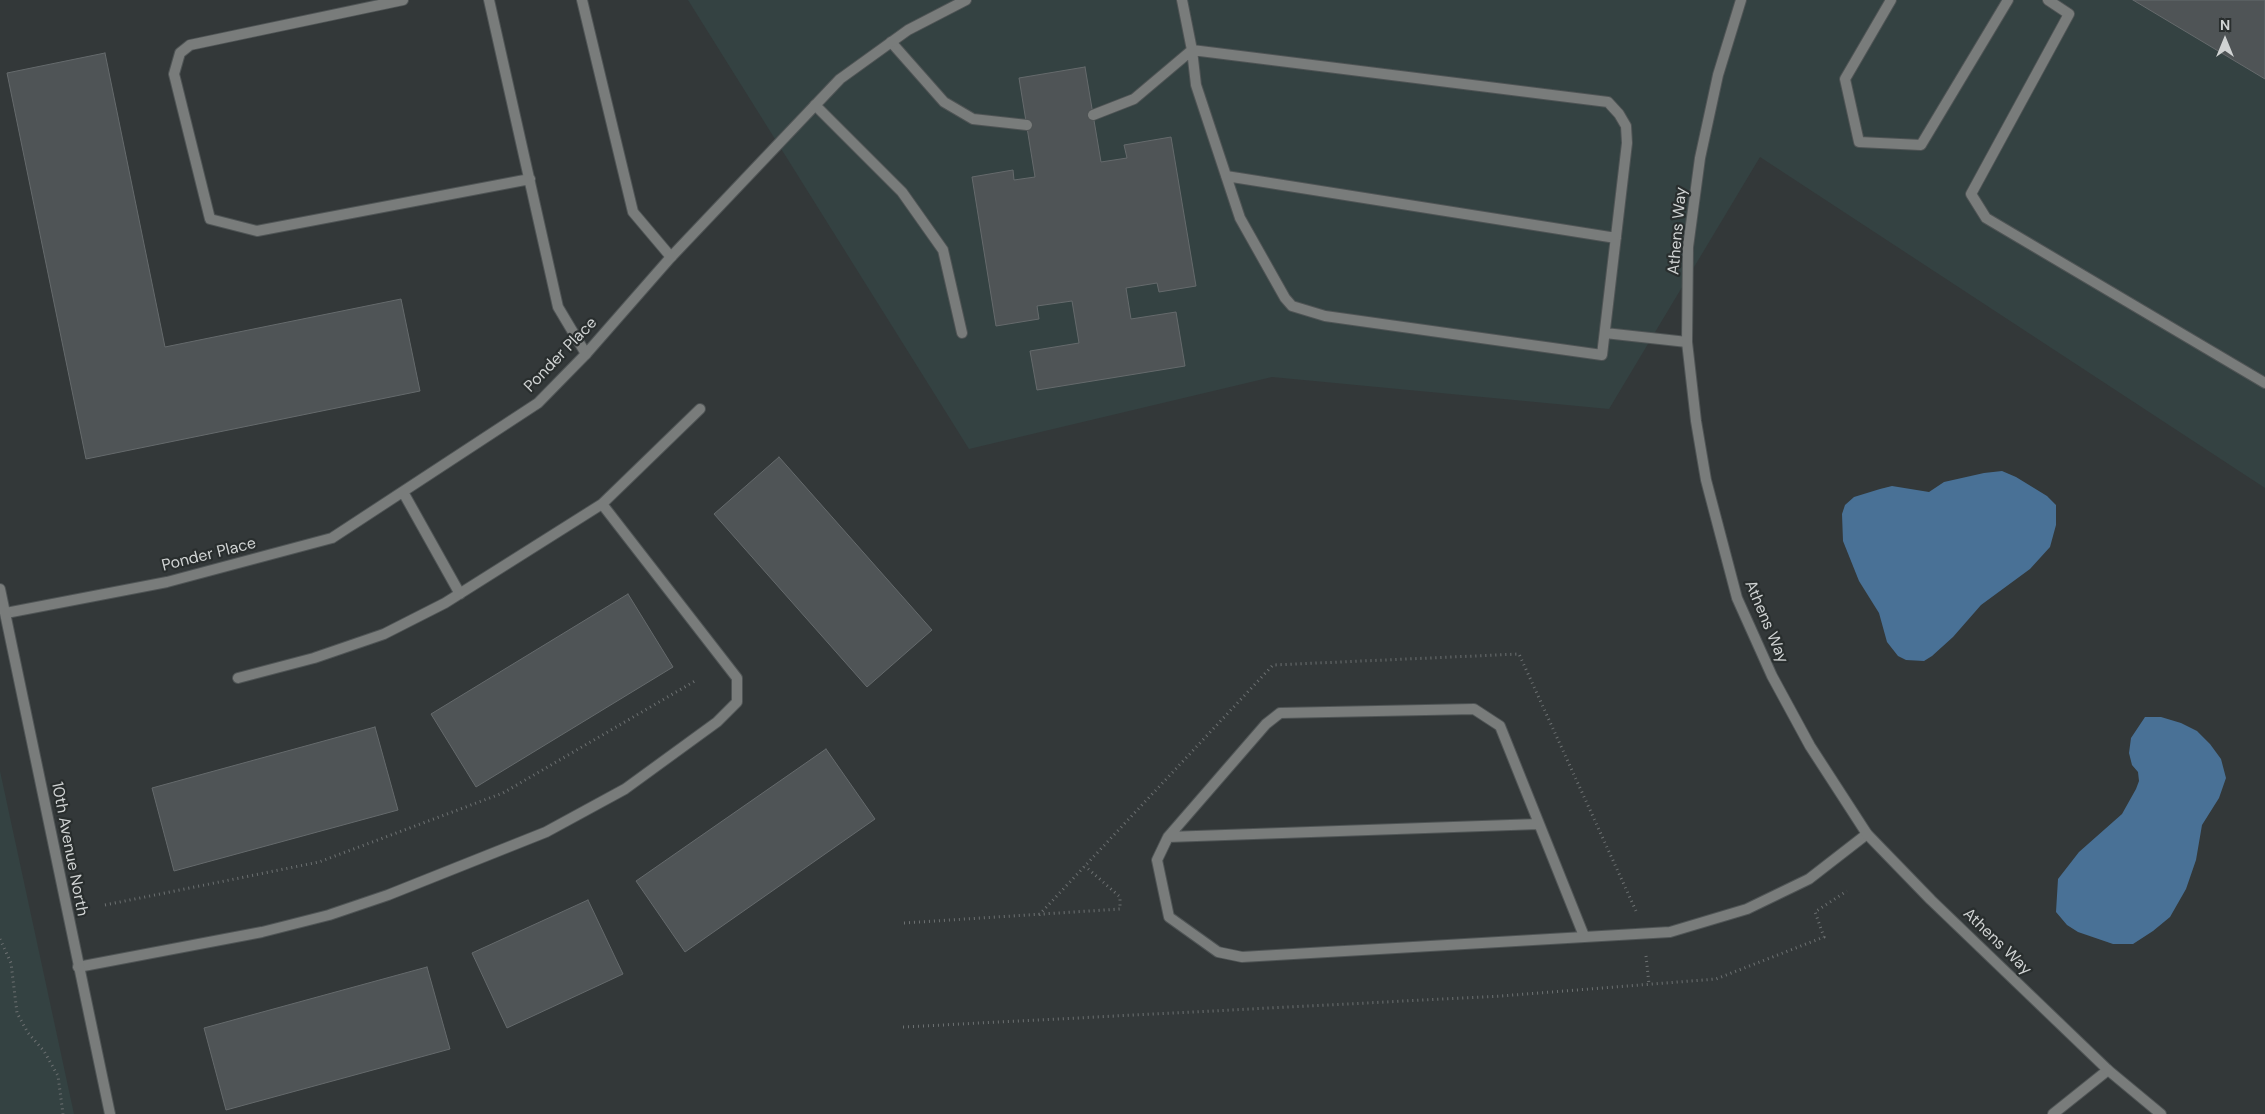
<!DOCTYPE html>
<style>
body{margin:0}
#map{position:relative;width:2265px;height:1114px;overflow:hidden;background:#333839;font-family:"DM Sans",sans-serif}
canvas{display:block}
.north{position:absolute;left:2200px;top:15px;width:50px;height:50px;-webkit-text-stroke:4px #292e2e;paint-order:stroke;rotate:0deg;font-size:14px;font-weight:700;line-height:20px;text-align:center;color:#d0d3d3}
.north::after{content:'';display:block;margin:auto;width:18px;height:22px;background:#d0d3d3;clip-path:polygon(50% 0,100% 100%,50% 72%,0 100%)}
</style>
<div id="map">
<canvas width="2265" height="1114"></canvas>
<div class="north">N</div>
</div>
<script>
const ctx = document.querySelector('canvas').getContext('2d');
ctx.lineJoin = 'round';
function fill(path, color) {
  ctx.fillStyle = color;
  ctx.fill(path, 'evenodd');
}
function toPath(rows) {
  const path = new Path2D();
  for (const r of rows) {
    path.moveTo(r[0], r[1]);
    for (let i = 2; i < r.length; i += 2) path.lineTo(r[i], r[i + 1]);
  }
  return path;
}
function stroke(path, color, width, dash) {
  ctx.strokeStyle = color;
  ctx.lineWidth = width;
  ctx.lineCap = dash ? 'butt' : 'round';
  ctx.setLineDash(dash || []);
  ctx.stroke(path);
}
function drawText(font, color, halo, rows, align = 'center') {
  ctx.font = font + ' "DM Sans",sans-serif';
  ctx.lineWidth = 4.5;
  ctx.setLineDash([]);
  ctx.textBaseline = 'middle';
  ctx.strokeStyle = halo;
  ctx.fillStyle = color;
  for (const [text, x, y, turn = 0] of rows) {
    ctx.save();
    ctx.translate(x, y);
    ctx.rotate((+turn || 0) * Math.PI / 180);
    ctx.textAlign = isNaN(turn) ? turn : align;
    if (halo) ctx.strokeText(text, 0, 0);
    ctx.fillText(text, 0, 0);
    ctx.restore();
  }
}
const built = toPath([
 [688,0,2265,0,2265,488,1760,157,1609,409,1272,377,969,449],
 [0,771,74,1114,0,1114]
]);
const water = toPath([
 [2002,471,2016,477,2047,496,2056,505,2056,525,2050,547,2030,569,1981,605,1953,637,1932,656,1924,661,1906,660,1898,656,1887,642,1879,613,1859,581,1843,541,1842,514,1845,505,1854,497,1880,489,1892,486,1929,492,1944,482,1984,473],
 [2145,717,2161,717,2181,723,2197,731,2210,744,2221,759,2226,778,2219,798,2202,825,2196,860,2186,889,2170,917,2153,931,2133,944,2113,944,2078,932,2067,925,2056,912,2058,879,2079,852,2122,814,2136,789,2139,781,2138,772,2132,765,2129,753,2131,738]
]);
const building = toPath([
 [2133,0,2265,0,2265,79,2133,0],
 [105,53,165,347,401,299,420,391,86,459,7,73,105,53],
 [1085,67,1101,162,1127,158,1124,145,1171,137,1196,286,1159,292,1157,283,1126,288,1131,319,1176,312,1185,366,1037,390,1030,351,1079,343,1072,301,1037,306,1039,319,996,326,972,177,1013,170,1014,180,1035,177,1019,78,1085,67],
 [779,457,932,630,867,687,714,514,779,457],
 [628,594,673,667,476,787,431,714,628,594],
 [375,727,398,810,174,871,152,788,375,727],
 [826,749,875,819,685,952,636,881,826,749],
 [588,900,623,974,507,1028,472,953,588,900],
 [427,967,450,1049,226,1110,204,1028,427,967]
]);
const path = toPath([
 [105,905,319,862,503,793,695,681],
 [1039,915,1273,665,1519,654,1636,911],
 [904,923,1120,909,1120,897,1085,866],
 [0,939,11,963,17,1013,28,1033,44,1051,58,1076,63,1114],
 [1646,956,1649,984],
 [903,1027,1501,996,1716,979,1824,937,1815,912,1847,891]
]);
const service = toPath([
 [403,0,190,45,180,53,174,74,210,219,257,231,530,179],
 [489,0,558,307,586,354],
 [582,0,633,212,671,257],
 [1891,0,1845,79,1859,142,1921,145,2008,0],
 [2048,0,2069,14,1971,194,1986,218,2265,383],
 [891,42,944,102,973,119,1027,125],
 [815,105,902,192,943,250,962,333],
 [1093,115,1134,99,1192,50,1608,102,1619,114,1626,126,1627,143,1602,355,1325,316,1292,306,1285,298,1240,218,1196,85,1192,50,1182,0],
 [1226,176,1616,238],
 [1605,333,1687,342],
 [2053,1114,2108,1070]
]);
const minor = toPath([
 [403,492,460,594],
 [6,613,167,582,332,538,538,403,586,354,671,257,840,79,908,30,966,0],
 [238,678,314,658,384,634,445,603,602,504],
 [1168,837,1539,824],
 [1584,936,1500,726,1474,709,1280,713,1266,724,1168,837,1157,860,1169,917,1218,952,1242,957,1670,932,1747,909,1809,879,1867,834],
 [78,967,262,932,329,915,388,895,546,832,625,789,717,722,737,702,737,678,602,504,700,409]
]);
const tertiary = toPath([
 [1741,0,1718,75,1700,158,1688,247,1687,342,1696,421,1706,480,1737,598,1772,676,1810,746,1867,834,1931,900,2108,1070,2161,1114],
 [0,589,110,1114]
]);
const streetNames = [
 ["Athens Way",1678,231,-85],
 ["Ponder Place",561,355,-46],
 ["Ponder Place",209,555,-14],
 ["Athens Way",1766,622,67],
 ["10th Avenue North",69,849,79],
 ["Athens Way",1997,942,44]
];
fill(built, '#344242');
fill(water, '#497196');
fill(building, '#4f5456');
stroke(building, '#656a6c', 1);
stroke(service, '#4f5455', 12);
stroke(minor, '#4f5455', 12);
stroke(tertiary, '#4f5455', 12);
stroke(path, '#6d7172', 3, [1, 4]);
stroke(service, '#797c7b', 10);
stroke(minor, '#797c7b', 10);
stroke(tertiary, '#797c7b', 10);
drawText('16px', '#d0d3d3', '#292e2e', streetNames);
</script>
